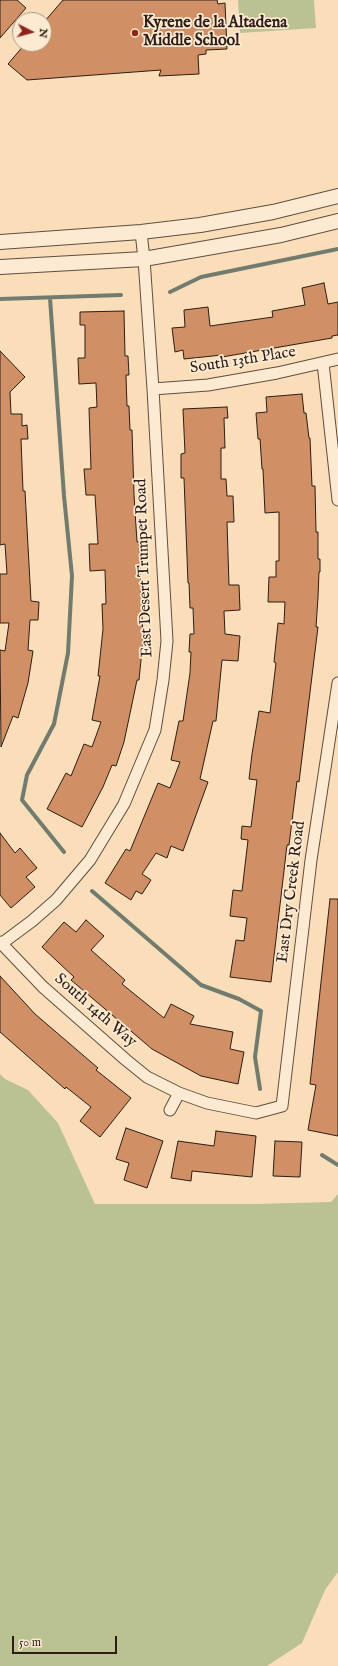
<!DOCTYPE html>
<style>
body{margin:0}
#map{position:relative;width:338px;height:1666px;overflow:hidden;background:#fadeb9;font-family:"IM FELL English",serif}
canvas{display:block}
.north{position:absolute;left:12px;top:12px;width:40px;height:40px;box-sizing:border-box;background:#fcead2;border:1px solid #a99887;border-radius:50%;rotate:96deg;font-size:11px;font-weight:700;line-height:16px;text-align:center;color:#2c1d17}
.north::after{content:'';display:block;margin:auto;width:14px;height:18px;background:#8f2418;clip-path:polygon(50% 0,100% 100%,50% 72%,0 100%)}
.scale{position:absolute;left:12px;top:1636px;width:105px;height:18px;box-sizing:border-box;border:2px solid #2c1d17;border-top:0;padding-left:5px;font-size:12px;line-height:14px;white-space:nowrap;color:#2c1d17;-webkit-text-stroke:3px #fcead2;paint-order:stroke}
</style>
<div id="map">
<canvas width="338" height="1666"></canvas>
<div class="north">N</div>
<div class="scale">50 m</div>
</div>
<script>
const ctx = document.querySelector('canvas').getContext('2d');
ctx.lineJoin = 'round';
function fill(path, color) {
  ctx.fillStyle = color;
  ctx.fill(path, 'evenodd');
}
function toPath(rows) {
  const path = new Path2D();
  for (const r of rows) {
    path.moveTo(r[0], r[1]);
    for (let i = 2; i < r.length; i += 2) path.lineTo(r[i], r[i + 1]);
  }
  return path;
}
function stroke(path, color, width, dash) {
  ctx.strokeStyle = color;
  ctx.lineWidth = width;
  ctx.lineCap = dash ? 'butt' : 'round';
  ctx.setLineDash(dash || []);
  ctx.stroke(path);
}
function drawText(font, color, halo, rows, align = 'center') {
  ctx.font = font + ' "IM FELL English",serif';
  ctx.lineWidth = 3.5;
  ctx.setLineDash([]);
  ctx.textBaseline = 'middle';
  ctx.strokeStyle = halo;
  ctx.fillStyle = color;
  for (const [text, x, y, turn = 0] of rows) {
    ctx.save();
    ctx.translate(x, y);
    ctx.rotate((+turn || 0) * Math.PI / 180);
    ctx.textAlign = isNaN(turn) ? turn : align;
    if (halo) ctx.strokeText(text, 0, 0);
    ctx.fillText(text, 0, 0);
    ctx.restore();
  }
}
const green = toPath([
 [238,0,314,0,316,28,240,33],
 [0,1074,5,1079,28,1090,58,1123,95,1204,256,1204,331,1202,338,1194,338,1572,325,1590,302,1643,267,1666,0,1666]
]);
const stream = toPath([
 [170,292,201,277,338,249],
 [50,298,64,496,72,576,68,653,54,724,27,775,22,800,64,852],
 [0,299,121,295],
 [92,891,201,985,239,999,261,1011,255,1057,260,1089],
 [322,1155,338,1165]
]);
const building = toPath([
 [0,0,17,0,26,8,0,38,0,0],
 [63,0,217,0,218,4,225,3,227,49,206,50,206,54,198,55,199,74,159,76,161,70,27,80,8,64,25,44,44,44,44,22,63,0],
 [324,283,328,304,338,302,338,335,332,336,332,338,222,357,222,355,184,359,183,350,175,352,172,328,185,327,184,310,208,307,210,326,273,317,272,311,305,305,302,288,324,283],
 [124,311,125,356,128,356,129,375,126,375,127,406,129,406,130,430,132,430,134,495,137,542,139,542,143,640,139,680,137,680,124,742,116,766,112,765,103,787,82,827,47,809,66,773,71,776,84,744,92,747,101,722,92,720,100,676,98,676,103,629,102,604,106,604,105,570,90,571,89,544,98,544,95,495,86,495,84,469,91,469,89,408,97,407,96,383,79,384,78,358,85,358,85,325,80,325,80,312,124,311],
 [0,351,25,377,10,392,11,414,22,414,22,426,27,425,28,439,21,439,23,491,25,491,31,601,39,602,38,620,30,620,28,650,33,651,28,683,18,718,13,716,1,747,0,650,5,651,9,623,0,623,0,574,7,574,5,544,0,545,0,351],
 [302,394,304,413,306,413,309,438,310,438,312,486,315,486,316,532,318,532,318,559,320,559,320,572,319,572,318,597,316,627,318,627,299,782,297,781,289,845,287,845,271,982,230,977,236,940,244,941,247,918,230,916,233,890,242,891,248,840,241,839,242,826,251,827,257,780,249,779,252,754,259,711,270,713,276,663,274,662,278,623,284,624,285,602,268,602,269,577,276,577,276,561,279,561,279,512,265,513,263,469,262,469,260,439,258,439,256,413,267,412,266,397,302,394],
 [227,407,228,418,224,418,225,448,221,448,221,479,226,479,227,496,233,496,234,522,227,522,229,585,239,585,240,610,224,611,225,634,240,636,238,661,222,660,216,721,213,721,200,779,208,782,183,851,171,846,167,858,156,853,142,874,151,880,142,894,136,891,131,900,105,883,126,849,130,851,158,783,170,788,180,762,171,760,179,721,183,721,190,673,191,652,189,652,190,634,194,634,193,608,190,608,189,583,188,583,184,478,181,478,181,454,185,453,183,409,227,407],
 [0,833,15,853,20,848,37,868,26,877,35,887,11,908,0,895,0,833],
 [330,899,338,899,338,1136,308,1130,316,1085,310,1084,330,899],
 [86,920,104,936,91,950,125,980,122,984,164,1018,171,1004,194,1016,190,1024,233,1032,230,1049,244,1052,238,1084,201,1076,152,1049,71,980,74,977,42,947,64,922,76,932,86,920],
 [0,976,35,1014,98,1068,96,1070,131,1098,100,1137,80,1121,91,1107,66,1087,65,1089,0,1032,0,976],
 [126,1128,163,1141,147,1188,124,1180,129,1163,116,1159,126,1128],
 [216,1131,256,1136,252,1177,192,1171,191,1181,171,1178,178,1141,214,1146,216,1131],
 [275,1141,302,1142,300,1177,273,1176,275,1141]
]);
const minor = toPath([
 [323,363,338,500],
 [153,389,208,385,277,373,338,359],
 [0,942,43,987,126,1060,147,1077,179,1093,207,1103,256,1113,282,1106,311,860,338,683],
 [1,944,32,921,56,900,90,860,124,804,155,730,163,680,167,641,153,389,144,259,141,232],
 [170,1110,179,1093]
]);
const tertiary = toPath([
 [0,242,141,232,200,225,273,212,338,196],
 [0,267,144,259,281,235,338,221]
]);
const markers = [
 [135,33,4,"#8f2418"]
];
const poiNames = [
 ["Kyrene de la Altadena",143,24],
 ["Middle School",143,42]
];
const streetNames = [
 ["South 13th Place",243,361,-9],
 ["East Desert Trumpet Road",145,568,-92],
 ["East Dry Creek Road",292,892,-83],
 ["South 14th Way",95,1011,41]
];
fill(green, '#bac292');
stroke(stream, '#717c70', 4);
fill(building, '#d08f64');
stroke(building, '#2c1d17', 1);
stroke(minor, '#604d40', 13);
stroke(tertiary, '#604d40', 16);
stroke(minor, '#fcead2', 11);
stroke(tertiary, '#fcead2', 14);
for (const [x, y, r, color] of markers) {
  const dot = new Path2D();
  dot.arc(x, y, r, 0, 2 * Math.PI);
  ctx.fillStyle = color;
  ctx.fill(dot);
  stroke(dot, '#fcead2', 1.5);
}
drawText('bold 16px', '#2c1d17', '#fcead2', poiNames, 'left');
drawText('16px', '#2c1d17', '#fcead2', streetNames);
</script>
